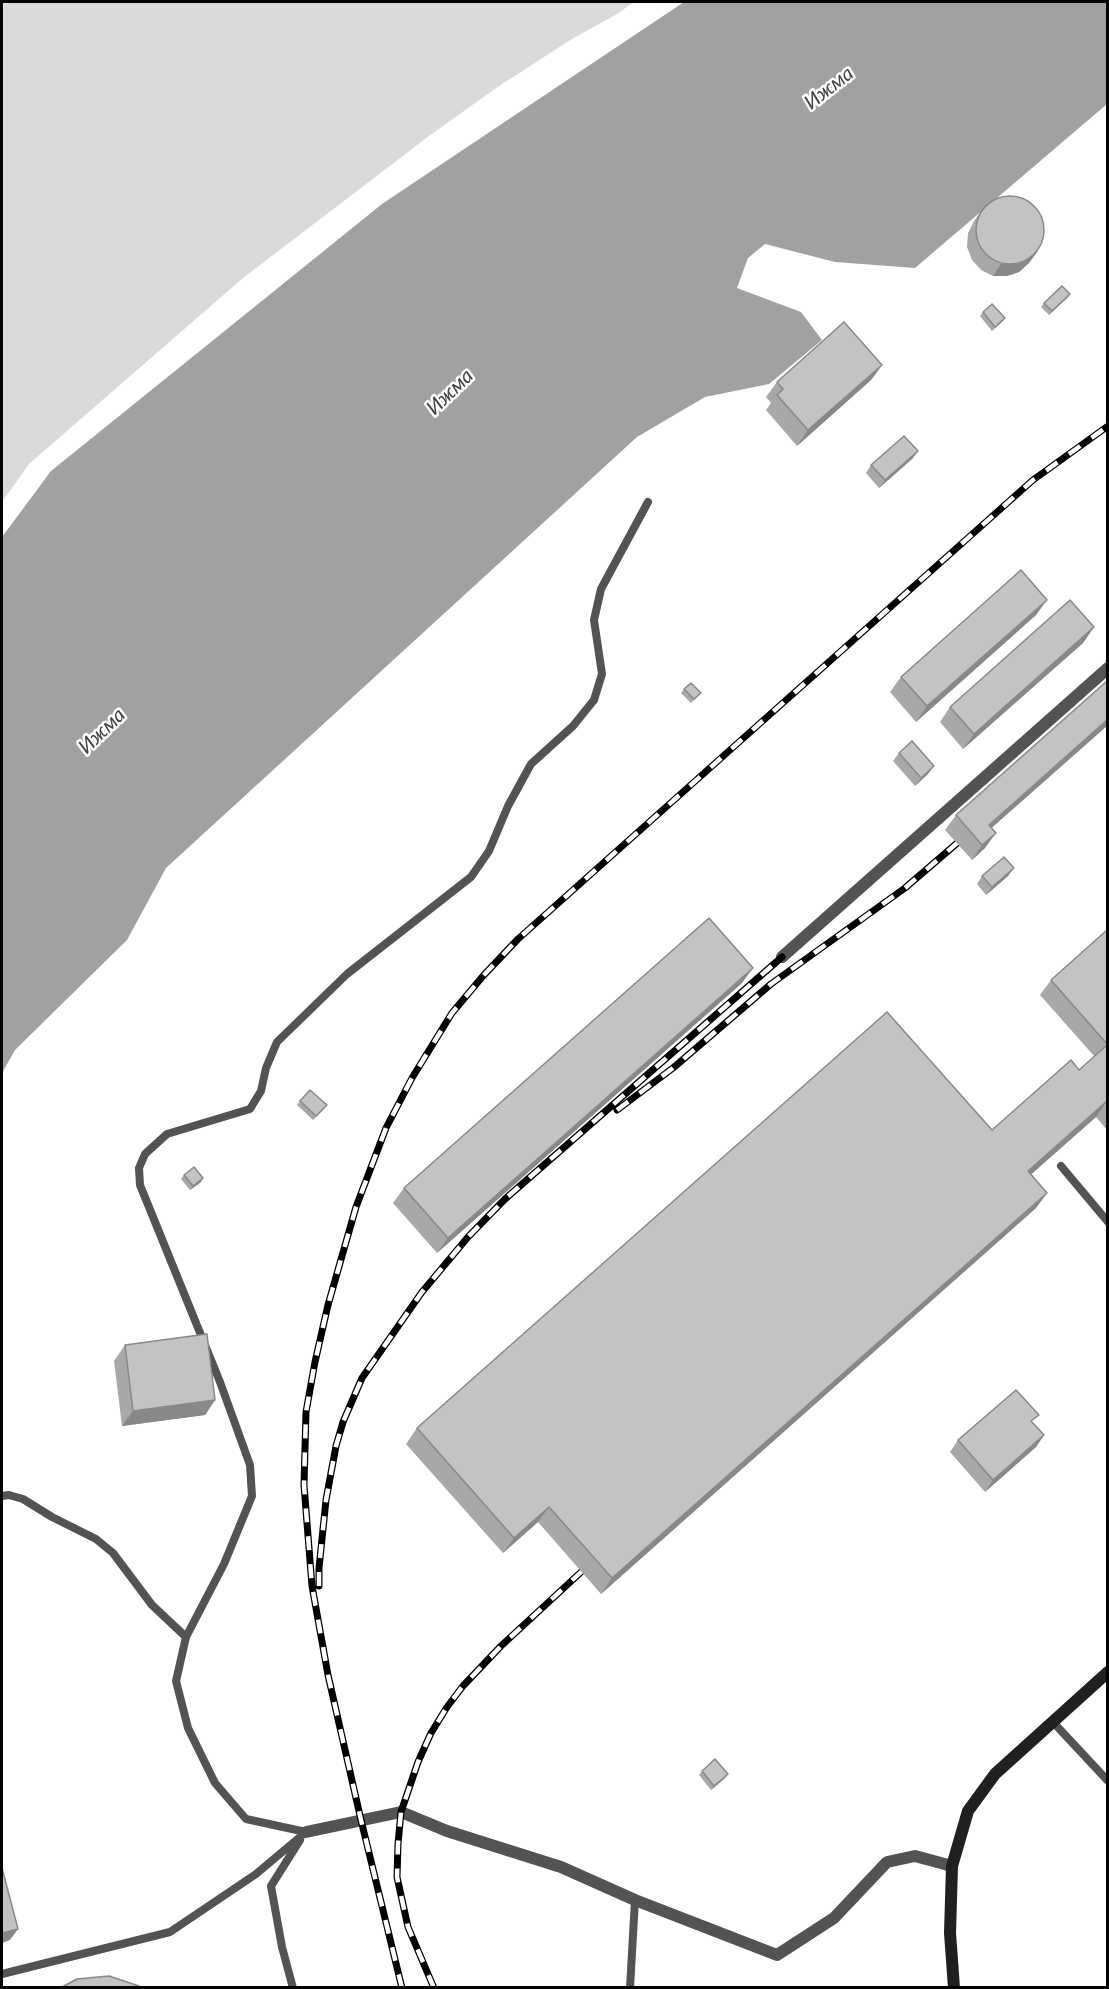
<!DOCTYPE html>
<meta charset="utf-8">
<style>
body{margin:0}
#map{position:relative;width:1109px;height:1989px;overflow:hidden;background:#fff;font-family:Lato,sans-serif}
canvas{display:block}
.frame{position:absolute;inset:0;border:3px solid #000;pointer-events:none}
</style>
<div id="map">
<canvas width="1109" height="1989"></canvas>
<div class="frame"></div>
</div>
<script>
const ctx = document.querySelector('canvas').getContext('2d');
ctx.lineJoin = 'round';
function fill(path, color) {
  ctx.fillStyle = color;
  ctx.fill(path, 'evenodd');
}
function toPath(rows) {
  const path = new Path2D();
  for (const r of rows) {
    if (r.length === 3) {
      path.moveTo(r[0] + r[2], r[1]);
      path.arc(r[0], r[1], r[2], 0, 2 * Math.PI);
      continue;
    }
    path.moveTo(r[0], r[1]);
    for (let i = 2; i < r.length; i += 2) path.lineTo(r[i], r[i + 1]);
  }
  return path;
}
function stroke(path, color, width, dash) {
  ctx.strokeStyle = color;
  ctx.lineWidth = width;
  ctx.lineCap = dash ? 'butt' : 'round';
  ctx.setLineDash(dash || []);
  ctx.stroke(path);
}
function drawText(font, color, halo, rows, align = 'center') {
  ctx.font = font + ' Lato,sans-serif';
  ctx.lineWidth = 5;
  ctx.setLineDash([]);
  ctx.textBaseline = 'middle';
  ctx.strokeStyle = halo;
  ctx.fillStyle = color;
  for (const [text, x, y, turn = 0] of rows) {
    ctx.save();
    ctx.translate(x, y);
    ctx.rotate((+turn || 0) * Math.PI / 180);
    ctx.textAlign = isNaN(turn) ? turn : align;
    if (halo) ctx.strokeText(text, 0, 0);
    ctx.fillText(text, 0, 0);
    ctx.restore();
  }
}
const green = toPath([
 [2,2,634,2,617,14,572,39,499,86,429,136,243,278,29,464,2,502]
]);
const water = toPath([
 [684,2,1107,2,1107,104,915,268,835,262,765,244,748,258,737,288,801,312,822,340,769,384,705,397,637,437,166,868,127,940,15,1050,2,1073,2,537,51,471,382,204]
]);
const lane = toPath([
 [1061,1166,1108,1222],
 [2,1496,9,1495,23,1499,52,1517,96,1539,113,1553,152,1605,186,1637],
 [1052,1721,1108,1781],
 [306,1832,246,1819,215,1783,188,1728,176,1681,186,1637,224,1564,252,1496,250,1465,220,1382,140,1185,139,1168,145,1154,167,1134,250,1109,261,1091,266,1068,277,1042,347,974,471,877,489,851,508,806,531,764,573,726,594,700,602,674,594,620,601,589,648,502],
 [2,1974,170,1932,256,1874,306,1832],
 [293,1988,282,1947,271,1886,300,1840],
 [630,1988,635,1900]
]);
const street = toPath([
 [782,957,1108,668],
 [306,1832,401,1812,447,1831,561,1867,635,1900,777,1955,834,1918,887,1862,915,1856,952,1866]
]);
const secondary = toPath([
 [954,1988,950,1933,952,1866,968,1811,995,1774,1108,1672]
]);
const rail = toPath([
 [617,1110,673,1068,771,984,905,888,970,832],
 [319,1586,319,1568,326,1500,336,1446,343,1422,362,1378,422,1292,468,1237,505,1199,782,957],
 [402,1988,361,1820,328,1675,312,1586,304,1485,306,1412,315,1362,328,1305,356,1207,386,1128,412,1078,452,1013,483,976,518,939,1033,480,1108,426],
 [434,1988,408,1927,397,1877,398,1844,401,1812,418,1762,431,1733,447,1707,463,1686,501,1646,593,1561]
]);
const wall = toPath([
 [982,210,1029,263,1019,272,1007,276,993,276,981,270,972,260,967,247,968,233,974,221],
 [1067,298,1049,315,1041,307,1044,303],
 [983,312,1005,318,1002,322,992,331,980,316],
 [882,365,871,380,797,446,766,410,771,403,766,397,777,382],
 [918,451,912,459,879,488,866,473,871,465],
 [1036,615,916,722,890,692,901,677],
 [1094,627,1083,643,963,749,940,722,950,707],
 [684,689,701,693,691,703,681,693],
 [899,753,928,774,915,786,893,761],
 [956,815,992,828,985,848,972,860,945,830],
 [982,876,1008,876,986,895,977,884],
 [1107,930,1107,1130,1096,1117,1031,1174,1047,1193,1036,1208,601,1594,538,1522,503,1553,406,1444,417,1428,992,1130,1079,1070,1095,1057,1040,995,1051,980],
 [742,983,437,1253,393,1203,404,1188],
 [300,1101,324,1109,313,1120,297,1105],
 [184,1175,203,1178,201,1182,190,1190,181,1179],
 [125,1345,215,1400,205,1415,122,1426,114,1361],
 [1033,1423,1044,1435,1036,1447,985,1492,950,1452,958,1440],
 [702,1771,728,1774,725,1778,711,1790,699,1775]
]);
const shadedWall = toPath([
 [1038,251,1029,263,1019,272,1007,276,993,276,1001,264],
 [1070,294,1067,298,1049,315,1052,311],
 [882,365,871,380,797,446,808,430],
 [918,451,912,459,879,488,885,480],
 [1047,600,1036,615,916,722,927,706],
 [1094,627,1083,643,963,749,974,734],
 [1107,720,1107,726,978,840,989,825],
 [934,766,928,774,915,786,921,778],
 [996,833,985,848,972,860,982,845],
 [1014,868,1008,876,986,895,992,887],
 [753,968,742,983,437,1253,448,1238],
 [1107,1101,1096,1117,1017,1187,1028,1171],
 [203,1178,201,1182,190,1190,193,1186],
 [1047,1193,1036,1208,601,1594,612,1578],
 [215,1400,205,1415,122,1426,133,1411],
 [1044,1435,1036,1447,985,1492,993,1480],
 [549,1507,538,1522,503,1553,514,1538],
 [728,1774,725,1778,711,1790,714,1786],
 [18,1929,10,1940,2,1943,2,1933]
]);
const building = toPath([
 [1010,230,34],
 [1062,286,1070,294,1052,311,1044,303,1062,286],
 [992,304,1005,318,995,327,983,312,992,304],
 [844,322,882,365,808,430,777,395,783,389,777,382,844,322],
 [904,436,918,451,885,480,871,465,904,436],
 [1021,570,1047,600,927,706,901,677,1021,570],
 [1070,600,1094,627,974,734,950,707,1070,600],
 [1107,681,1107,720,989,825,996,833,982,845,956,815,1107,681],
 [691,683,701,693,694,699,684,689,691,683],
 [912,741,934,766,921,778,899,753,912,741],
 [1004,857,1014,868,992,887,982,876,1004,857],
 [709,918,753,968,448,1238,404,1188,709,918],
 [1107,930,1107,1044,1051,980,1107,930],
 [887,1012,992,1130,1071,1060,1079,1070,1107,1045,1107,1102,1107,1101,1028,1171,1047,1193,612,1578,549,1507,514,1538,417,1428,887,1012],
 [310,1090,327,1105,316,1116,300,1101,310,1090],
 [194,1167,203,1178,193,1186,184,1175,194,1167],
 [207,1334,215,1400,133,1411,125,1345,207,1334],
 [1016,1390,1039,1415,1031,1421,1044,1435,993,1480,958,1440,1016,1390],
 [715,1759,728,1774,714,1786,702,1771,715,1759],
 [2,1868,18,1929,2,1933,2,1868],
 [109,1976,139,1986,142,1988,60,1988,77,1979,109,1976]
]);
const waterNames = [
 ["Ижма",829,88,-38],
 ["Ижма",450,392,-44],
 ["Ижма",102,731,-44]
];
fill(green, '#dadada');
fill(water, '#a1a1a1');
stroke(lane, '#535353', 8);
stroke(street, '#535353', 12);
stroke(secondary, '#202020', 12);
stroke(rail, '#000', 7);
stroke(rail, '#fff', 4.5, [14]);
fill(wall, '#a8a8a8');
fill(shadedWall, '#888');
fill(building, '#c3c3c3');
stroke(building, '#888', 1.5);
drawText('italic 20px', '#424242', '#fff', waterNames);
</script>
